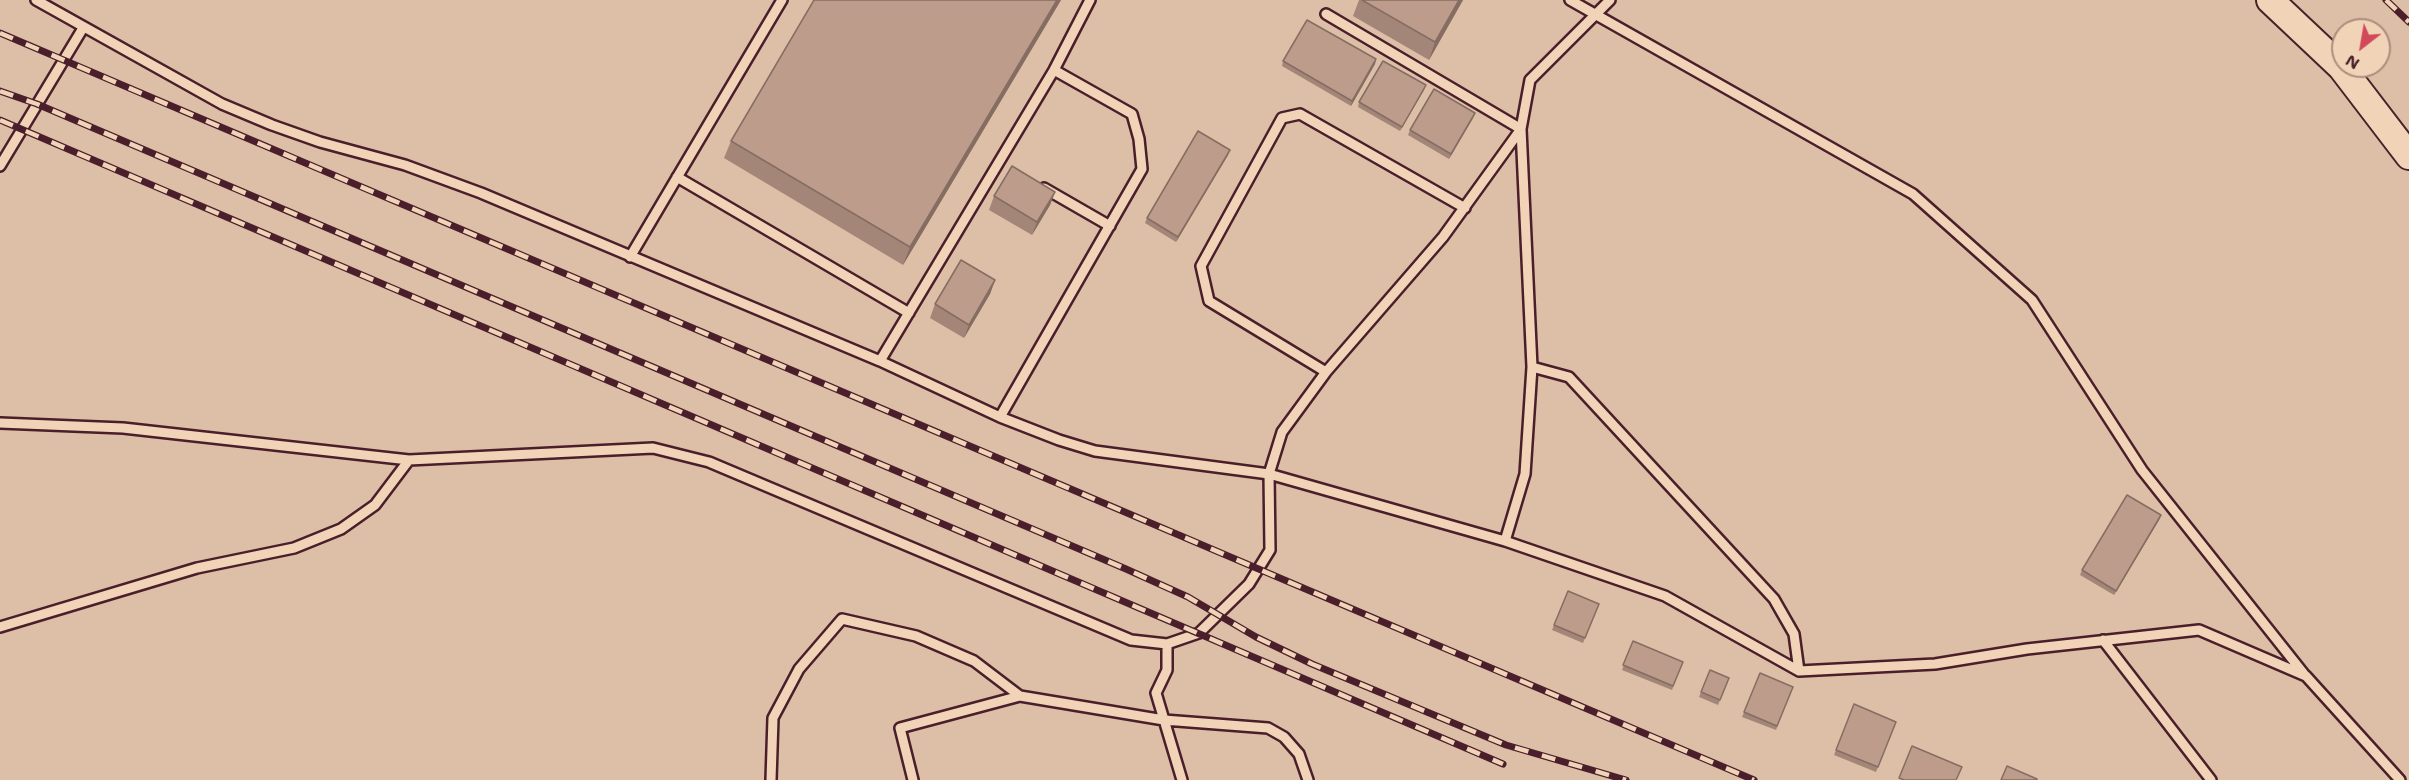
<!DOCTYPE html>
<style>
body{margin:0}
#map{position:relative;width:2409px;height:780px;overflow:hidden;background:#eacdb1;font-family:"Shantell Sans",sans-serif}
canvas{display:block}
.north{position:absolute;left:2331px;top:18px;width:60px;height:60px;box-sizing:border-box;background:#f1d4b7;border:2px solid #ae8c7f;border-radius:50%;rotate:211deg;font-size:16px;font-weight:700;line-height:24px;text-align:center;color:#4a1f2b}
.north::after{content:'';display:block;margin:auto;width:21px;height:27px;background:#d1495b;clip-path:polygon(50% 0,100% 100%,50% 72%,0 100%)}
</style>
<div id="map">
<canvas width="2409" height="780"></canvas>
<div class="north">N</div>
</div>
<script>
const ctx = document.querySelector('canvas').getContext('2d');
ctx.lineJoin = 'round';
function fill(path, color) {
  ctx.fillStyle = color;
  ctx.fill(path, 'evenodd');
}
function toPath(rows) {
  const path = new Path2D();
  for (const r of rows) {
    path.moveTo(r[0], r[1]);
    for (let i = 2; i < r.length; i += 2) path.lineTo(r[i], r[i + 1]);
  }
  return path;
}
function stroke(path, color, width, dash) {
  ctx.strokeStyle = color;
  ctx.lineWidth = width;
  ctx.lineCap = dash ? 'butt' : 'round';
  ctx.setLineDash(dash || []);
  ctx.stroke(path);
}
const built = toPath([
 [0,0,2409,0,2409,780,0,780],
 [2343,30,2379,30,2379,66,2343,66]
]);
const service = toPath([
 [36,0,222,104,272,125,320,142,405,165,481,193,880,361,1000,417,1059,440,1095,451,1269,474,1505,541,1665,596,1799,671,1935,664,2027,649,2199,630,2306,676,2400,780],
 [1570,0,1913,194,2032,300,2142,470,2304,674],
 [1326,14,1521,129,1532,367,1525,474,1505,541],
 [0,166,83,28],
 [677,177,909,313],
 [1044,188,1110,226],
 [630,257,782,0],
 [880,361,1054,70,1090,0],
 [1532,367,1569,377,1774,599,1794,634,1799,671],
 [1326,372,1209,301,1201,266,1282,118,1300,114,1465,208],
 [1000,417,1142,169,1139,139,1132,114,1054,70],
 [0,423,123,428,409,460,653,448,709,462,1131,640,1167,644,1199,633,1249,584,1270,550,1269,474,1282,432,1326,372,1443,237,1521,129,1530,80,1610,0],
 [0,627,197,568,294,548,341,529,375,505,409,460],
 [2103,640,2211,780],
 [1167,644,1167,670,1156,693,1182,780],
 [771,780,773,718,799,669,842,619,916,636,974,661,1020,696],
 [913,780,900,728,1020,696,1164,720,1268,728,1284,737,1299,754,1308,780]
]);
const secondary = toPath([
 [2270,0,2341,67,2409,156]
]);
const rail = toPath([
 [2386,0,2409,22],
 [0,33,1754,780],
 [0,91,37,104,1126,569,1188,597,1256,637,1312,664,1506,745,1626,780],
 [0,120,1503,764]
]);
const wall = toPath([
 [1061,0,903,265,724,158,731,141],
 [1359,0,1463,0,1429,60,1353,16],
 [1376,59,1375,64,1351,106,1282,66,1283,61],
 [1424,90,1400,131,1358,107,1359,102],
 [1473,118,1449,159,1408,135,1410,130],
 [1228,155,1176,242,1145,223,1147,218],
 [1055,192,1050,205,1032,235,989,210,994,196],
 [995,280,990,294,964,338,930,318,935,304],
 [2161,515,2159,520,2114,595,2080,575,2082,570],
 [1568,591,1599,604,1583,643,1552,630],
 [1633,641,1683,662,1672,690,1622,670],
 [1710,670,1729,678,1718,705,1699,697],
 [1760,673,1793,687,1776,730,1742,717],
 [1854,704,1896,722,1876,772,1834,755]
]);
const shadedWall = toPath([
 [1057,0,1061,0,903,265,910,247],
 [1459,0,1463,0,1429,60,1435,42],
 [1376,59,1375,64,1351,106,1352,101],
 [1426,85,1424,90,1400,131,1402,127],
 [1475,113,1473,118,1449,159,1451,154],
 [1230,150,1228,155,1176,242,1178,237],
 [1055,192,1050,205,1032,235,1037,222],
 [995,280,990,294,964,338,969,325],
 [2161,515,2159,520,2114,595,2116,591]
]);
const building = toPath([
 [814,0,1057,0,910,247,731,141,814,0],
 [1362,0,1459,0,1435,42,1362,0],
 [1307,20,1376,59,1352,101,1283,61,1307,20],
 [1383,61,1426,85,1402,127,1359,102,1383,61],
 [1434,89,1475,113,1451,154,1410,130,1434,89],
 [1198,131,1230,150,1178,237,1147,218,1198,131],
 [1012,166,1055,192,1037,222,994,196,1012,166],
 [961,260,995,280,969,325,935,304,961,260],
 [2127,495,2161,515,2116,591,2082,570,2127,495],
 [1568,591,1599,604,1585,638,1554,625,1568,591],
 [1633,641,1683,662,1673,686,1623,665,1633,641],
 [1710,670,1729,678,1720,700,1701,692,1710,670],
 [1760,673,1793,687,1777,726,1744,712,1760,673],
 [1854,704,1896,722,1878,767,1836,750,1854,704],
 [1912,746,1962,767,1956,780,1904,780,1899,778,1912,746],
 [2007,766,2037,779,2037,780,2001,780,2007,766]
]);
fill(built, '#ddbea6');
stroke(service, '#4a1f2b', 14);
stroke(secondary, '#4a1f2b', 30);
stroke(service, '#f1d4b7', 9);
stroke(secondary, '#f1d4b7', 26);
stroke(rail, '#4a1f2b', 7);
stroke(rail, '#f1d4b7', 4.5, [14]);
fill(wall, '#a38678');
fill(shadedWall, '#856d62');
fill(building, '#be9c8c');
stroke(building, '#856d62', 1.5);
</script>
